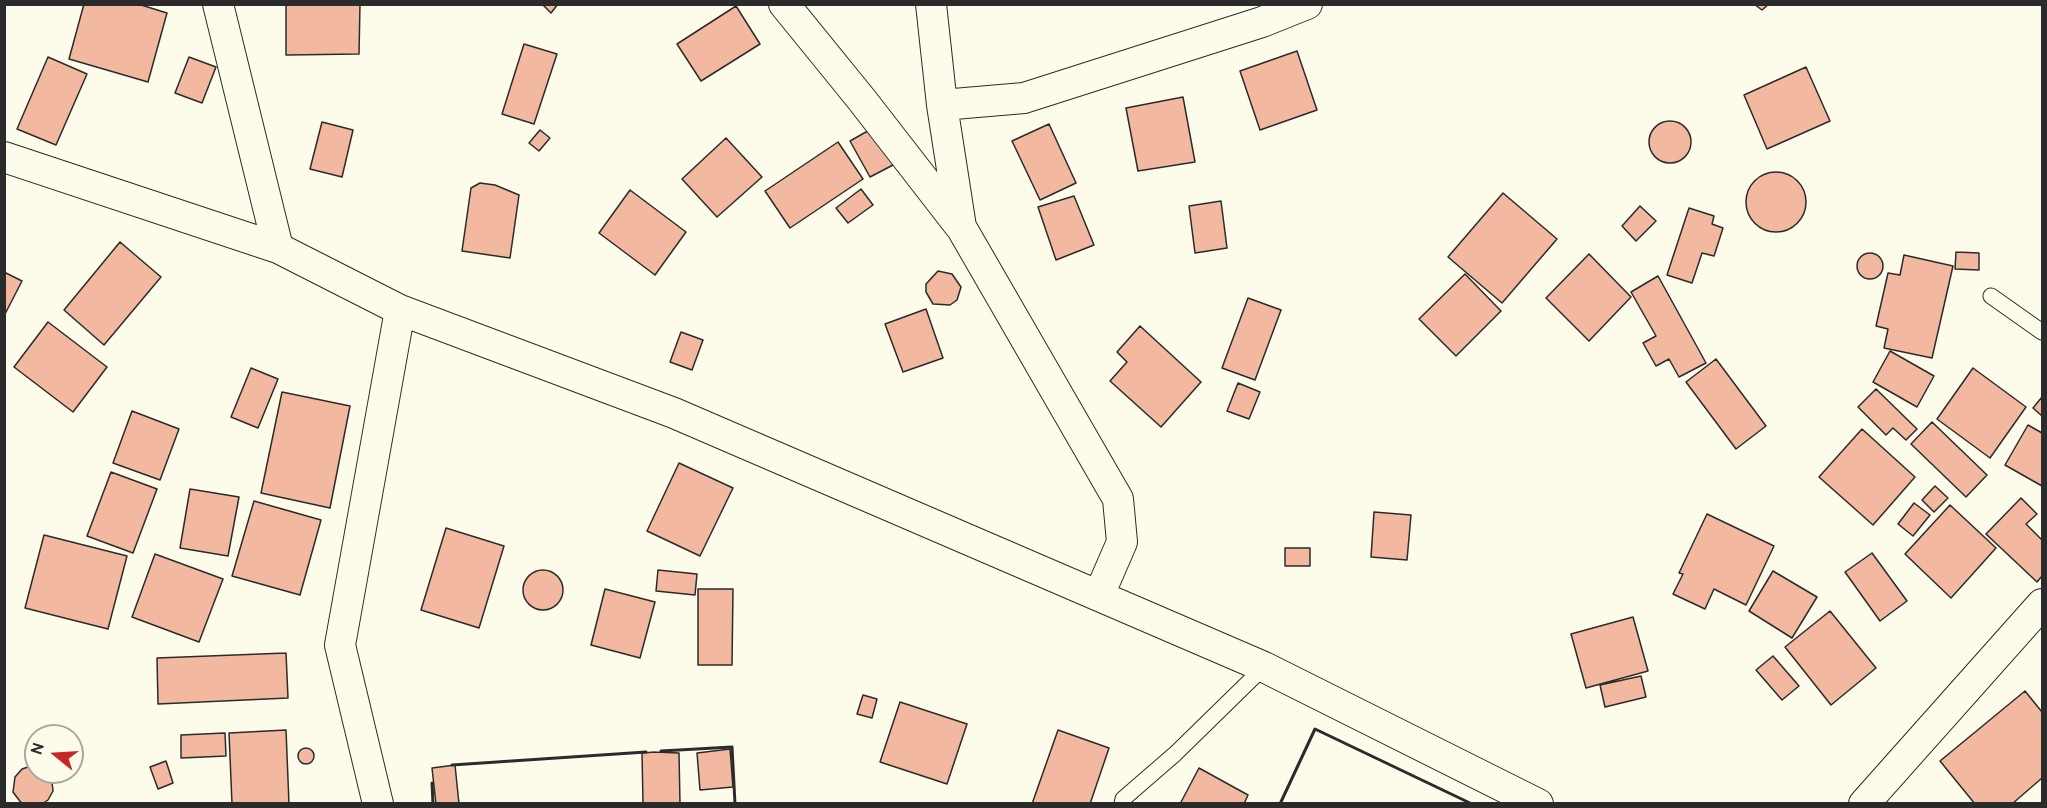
<!DOCTYPE html>
<style>
body{margin:0}
#map{position:relative;width:2047px;height:808px;overflow:hidden;background:#fdfbea;font-family:Overpass,sans-serif}
canvas{display:block}
.frame{position:absolute;inset:0;border:6px solid #2b2b2b;pointer-events:none}
.north{position:absolute;left:24px;top:724px;width:60px;height:60px;box-sizing:border-box;background:#fdfbea;border:2px solid #a9a89e;border-radius:50%;rotate:288deg;font-size:16px;font-weight:700;line-height:24px;text-align:center;color:#2b2b2b}
.north::after{content:'';display:block;margin:auto;width:21px;height:27px;background:#c62828;clip-path:polygon(50% 0,100% 100%,50% 72%,0 100%)}
</style>
<div id="map">
<canvas width="2047" height="808"></canvas>
<div class="frame"></div>
<div class="north">N</div>
</div>
<script>
const ctx = document.querySelector('canvas').getContext('2d');
ctx.lineJoin = 'round';
function fill(path, color) {
  ctx.fillStyle = color;
  ctx.fill(path, 'evenodd');
}
function toPath(rows) {
  const path = new Path2D();
  for (const r of rows) {
    if (r.length === 3) {
      path.moveTo(r[0] + r[2], r[1]);
      path.arc(r[0], r[1], r[2], 0, 2 * Math.PI);
      continue;
    }
    path.moveTo(r[0], r[1]);
    for (let i = 2; i < r.length; i += 2) path.lineTo(r[i], r[i + 1]);
  }
  return path;
}
function stroke(path, color, width, dash) {
  ctx.strokeStyle = color;
  ctx.lineWidth = width;
  ctx.lineCap = dash ? 'butt' : 'round';
  ctx.setLineDash(dash || []);
  ctx.stroke(path);
}
const building = toPath([
 [84,4,138,4,167,13,148,82,69,59,84,4],
 [286,4,360,4,359,54,286,55,286,4],
 [542,4,558,4,551,13,542,4],
 [1769,4,1762,10,1754,4,1769,4],
 [736,6,760,44,701,81,677,44,736,6],
 [524,44,557,54,534,124,502,114,524,44],
 [1297,51,1317,110,1260,130,1240,71,1297,51],
 [48,57,87,74,56,145,17,129,48,57],
 [189,57,216,67,202,103,175,93,189,57],
 [1806,67,1830,121,1767,149,1744,95,1806,67],
 [1183,97,1195,162,1138,171,1126,108,1183,97],
 [1670,142,21],
 [322,122,353,130,342,177,310,169,322,122],
 [1049,124,1076,183,1040,200,1012,141,1049,124],
 [873,128,893,165,870,177,850,141,873,128],
 [540,130,550,138,539,151,529,143,540,130],
 [726,138,762,177,717,217,682,179,726,138],
 [838,142,863,179,790,228,765,191,838,142],
 [1776,202,30],
 [480,183,495,185,519,195,510,258,462,251,471,188,480,183],
 [861,189,873,205,848,223,836,208,861,189],
 [630,190,686,232,655,275,599,233,630,190],
 [1503,193,1557,239,1502,303,1448,257,1503,193],
 [1074,196,1094,245,1056,260,1038,207,1074,196],
 [1221,201,1227,248,1195,253,1189,206,1221,201],
 [1640,206,1656,221,1636,241,1622,226,1640,206],
 [1689,208,1714,216,1712,224,1723,228,1714,256,1702,253,1692,283,1667,275,1689,208],
 [120,242,161,277,104,345,64,310,120,242],
 [1956,252,1979,253,1979,270,1955,269,1956,252],
 [1870,266,13],
 [1589,254,1631,297,1589,341,1546,298,1589,254],
 [1904,255,1953,266,1932,358,1884,348,1888,329,1876,326,1888,273,1900,275,1904,255],
 [938,271,952,274,961,287,957,300,950,305,933,304,926,292,926,284,938,271],
 [4,272,22,281,4,316,4,272],
 [1465,274,1501,311,1456,356,1419,319,1465,274],
 [1658,276,1706,363,1679,377,1669,359,1656,366,1643,343,1656,336,1631,292,1658,276],
 [1248,298,1281,310,1255,380,1222,368,1248,298],
 [926,309,943,358,903,372,885,324,926,309],
 [48,322,107,367,73,412,14,367,48,322],
 [1140,326,1201,382,1161,427,1110,381,1127,362,1117,352,1140,326],
 [681,332,703,340,692,370,670,362,681,332],
 [1890,351,1934,376,1917,407,1873,382,1890,351],
 [1716,359,1766,426,1736,449,1686,382,1716,359],
 [251,368,278,379,258,428,231,417,251,368],
 [1973,368,2026,407,1990,458,1937,419,1973,368],
 [1238,383,1260,392,1249,419,1227,411,1238,383],
 [1876,389,1917,429,1906,440,1893,428,1886,435,1858,407,1876,389],
 [282,392,350,406,330,508,261,493,282,392],
 [2042,397,2042,416,2033,408,2042,397],
 [132,411,179,429,160,480,113,463,132,411],
 [1932,422,1987,475,1966,497,1911,444,1932,422],
 [2028,425,2042,433,2042,486,2005,465,2028,425],
 [1862,429,1915,477,1873,525,1819,477,1862,429],
 [679,463,733,488,700,556,647,531,679,463],
 [111,472,157,489,133,553,87,536,111,472],
 [1935,486,1948,498,1934,512,1922,500,1935,486],
 [190,489,239,497,228,556,180,548,190,489],
 [2021,498,2037,514,2026,524,2042,540,2042,576,2037,582,1986,534,2021,498],
 [254,501,321,520,300,595,232,576,254,501],
 [1914,503,1930,515,1913,536,1898,524,1914,503],
 [1950,505,1996,548,1951,598,1905,554,1950,505],
 [1374,512,1411,515,1407,560,1371,557,1374,512],
 [1707,514,1774,546,1746,605,1714,589,1705,609,1673,594,1683,574,1679,573,1707,514],
 [446,528,504,546,479,628,421,610,446,528],
 [44,535,127,556,108,629,25,608,44,535],
 [1285,548,1310,548,1310,566,1285,566,1285,548],
 [1872,553,1907,601,1880,621,1845,572,1872,553],
 [155,554,223,579,199,642,132,617,155,554],
 [543,590,20],
 [658,570,697,574,695,595,656,591,658,570],
 [1773,571,1817,597,1792,638,1749,611,1773,571],
 [605,589,655,602,640,658,591,645,605,589],
 [698,589,733,589,732,665,698,665,698,589],
 [1830,611,1876,668,1831,705,1785,647,1830,611],
 [1633,617,1648,671,1586,688,1571,634,1633,617],
 [286,653,288,698,158,704,157,658,286,653],
 [1773,656,1799,686,1782,700,1756,670,1773,656],
 [1641,676,1646,697,1605,707,1600,685,1641,676],
 [2025,691,2042,712,2042,778,2012,804,1975,804,1940,761,2025,691],
 [863,695,877,699,872,718,857,714,863,695],
 [900,702,967,724,947,784,880,762,900,702],
 [286,730,289,804,232,804,229,733,286,730],
 [1058,730,1109,748,1090,804,1032,804,1058,730],
 [225,733,226,756,181,758,181,735,225,733],
 [306,756,8],
 [730,749,733,787,700,790,697,753,730,749],
 [655,752,679,753,680,804,643,804,642,753,655,752],
 [166,761,173,783,158,789,150,767,166,761],
 [455,765,459,804,436,804,432,768,455,765],
 [31,766,36,767,36,772,46,772,52,782,53,791,48,800,42,804,22,804,13,792,15,777,22,769,31,766],
 [1199,768,1248,795,1244,804,1180,804,1199,768]
]);
const lane = toPath([
 [1991,296,2042,332],
 [1122,804,1123,799,1175,754,1264,667]
]);
const street = toPath([
 [218,4,278,248],
 [784,4,862,100,959,225],
 [931,4,942,105,961,227,1118,499,1122,542,1099,595],
 [942,105,1024,98,1262,22,1307,4],
 [4,157,278,248,400,310,674,413,1264,667,1538,804],
 [378,804,340,645,400,310],
 [1864,804,2042,604]
]);
const wall = toPath([
 [661,751,732,747,735,804],
 [452,765,646,752],
 [432,783,433,804],
 [1280,804,1315,729,1472,804]
]);
fill(building, '#f2b8a0');
stroke(building, '#2b2b2b', 1.5);
stroke(lane, '#2b2b2b', 17);
stroke(street, '#2b2b2b', 32);
stroke(lane, '#fdfbea', 15);
stroke(street, '#fdfbea', 30);
stroke(wall, '#2b2b2b', 3);
</script>
